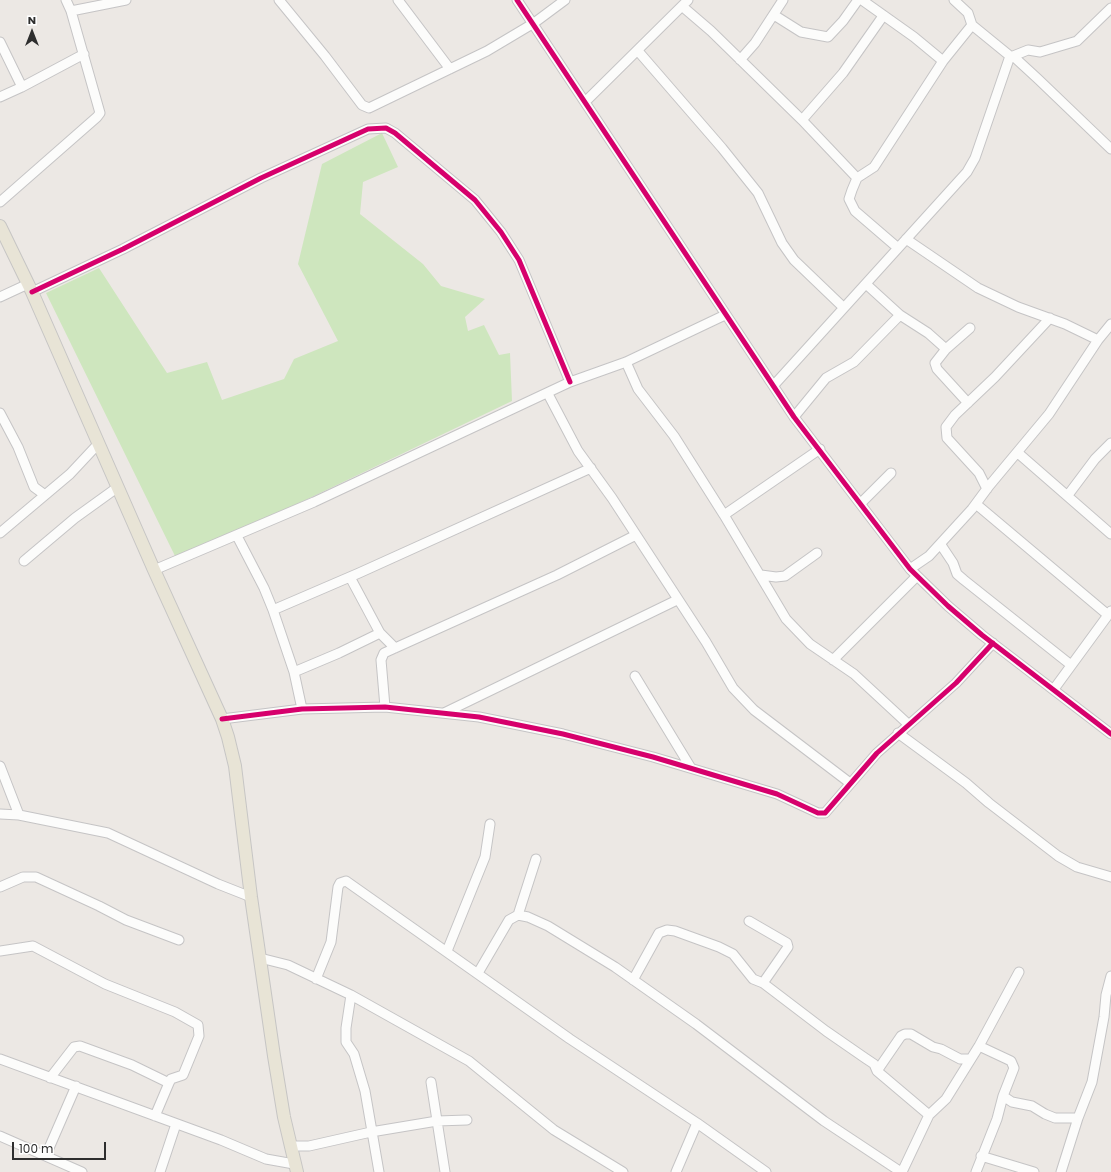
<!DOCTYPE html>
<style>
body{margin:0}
#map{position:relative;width:1111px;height:1172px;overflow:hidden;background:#ece8e4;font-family:Poppins,sans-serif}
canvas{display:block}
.north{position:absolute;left:12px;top:12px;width:40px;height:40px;-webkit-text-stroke:3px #fff;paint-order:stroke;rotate:0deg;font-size:11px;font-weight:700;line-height:16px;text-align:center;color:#2e2e2e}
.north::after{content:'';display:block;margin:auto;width:14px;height:18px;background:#2e2e2e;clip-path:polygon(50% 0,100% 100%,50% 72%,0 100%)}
.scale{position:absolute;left:12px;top:1142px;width:94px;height:18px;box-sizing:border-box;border:2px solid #2e2e2e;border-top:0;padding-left:5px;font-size:12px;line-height:14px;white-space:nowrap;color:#2e2e2e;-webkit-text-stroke:3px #fff;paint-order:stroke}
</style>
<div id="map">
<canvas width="1111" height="1172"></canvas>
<div class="north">N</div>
<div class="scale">100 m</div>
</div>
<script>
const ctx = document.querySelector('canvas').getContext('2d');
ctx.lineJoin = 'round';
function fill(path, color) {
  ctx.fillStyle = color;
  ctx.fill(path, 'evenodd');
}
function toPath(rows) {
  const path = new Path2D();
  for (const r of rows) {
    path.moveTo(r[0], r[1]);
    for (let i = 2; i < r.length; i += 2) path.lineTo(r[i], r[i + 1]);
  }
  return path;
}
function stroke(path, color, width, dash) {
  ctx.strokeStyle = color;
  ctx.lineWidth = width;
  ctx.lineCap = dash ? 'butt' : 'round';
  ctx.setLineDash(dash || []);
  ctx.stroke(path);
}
const green = toPath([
 [382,133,398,167,363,182,360,214,423,264,441,286,485,299,465,317,468,331,484,325,499,355,510,353,512,401,291,507,175,556,46,293,99,268,167,373,207,362,222,400,284,379,294,359,338,341,298,264,322,164]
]);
const minor = toPath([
 [279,0,325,56,362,105,369,108,487,51,534,23,565,0],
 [398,0,450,69],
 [517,0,794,417,910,569,948,606,982,635,1111,734],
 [862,0,914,37,943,61],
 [954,0,968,13,972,25,1010,56,1013,56,1038,79,1111,149],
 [683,7,711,31,802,120,857,178],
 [71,11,126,0],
 [774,15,801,32,828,37,843,21,858,0],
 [0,42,22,87,0,97],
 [638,51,722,148,758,193,782,243,794,260,843,307],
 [1013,56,1028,50,1040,52,1077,41,1111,8],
 [740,60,755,43,783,0],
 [22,87,84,54],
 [585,102,688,0],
 [802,120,843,73,883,16],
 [0,202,97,117,100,113,71,11,66,0],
 [906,239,978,288,1018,307,1065,324,1098,340],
 [898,248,855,211,849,199,852,190,857,178,874,167,943,61,972,25],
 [866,284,900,315,928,333,946,349],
 [32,292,123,249,261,178,368,129,386,128,395,133,475,200,501,232,519,260,570,382],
 [0,297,28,284],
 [626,362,638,389,674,436,724,515,786,619,810,644,854,674,908,724],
 [774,385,967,172,975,158,1010,56],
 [548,394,578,451,612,498,706,642,733,688,754,710,850,783],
 [968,403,937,369,935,363,946,349,970,328],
 [0,413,18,447,34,487,45,495],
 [794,417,826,378,854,362,900,315],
 [1018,453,1111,534],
 [987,489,979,473,947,438,946,427,955,415,995,377,1050,318],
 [1068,495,1095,459,1111,443],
 [861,503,891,473],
 [976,504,1108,615],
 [724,515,820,449],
 [0,533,70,474,99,443],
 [237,536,264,588,273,610,294,672,302,709],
 [941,545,953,563,957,574,964,580,1071,665],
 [24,561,75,518,118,487],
 [910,569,929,556,972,509,989,486,1049,414,1098,340,1111,324],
 [154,570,314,502,570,382,626,362,725,315],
 [761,575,776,577,785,576,817,553],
 [350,577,380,633,395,648],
 [273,610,359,573,591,468],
 [833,660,917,576],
 [294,672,339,653,380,633],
 [635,676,691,768],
 [1054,689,1111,611],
 [385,707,381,660,384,653,557,575,636,535],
 [444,713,677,600],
 [222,719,302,709,385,707,479,717,563,734,653,757,777,794,818,813,825,813,877,753,956,683,993,643],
 [898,733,966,783,989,803,1058,856,1077,867,1111,877],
 [0,766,19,815],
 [0,814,19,815,108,833,218,884,251,897],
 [0,887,23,877,36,877,99,906,126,920,179,940],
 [518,915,536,859],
 [749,921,787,943,788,947,763,983],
 [0,951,33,946,105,984,175,1012,198,1025,199,1036,183,1075,171,1079,169,1083,155,1116],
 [447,951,485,857,490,824],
 [260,958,288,965,351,995,469,1061,554,1130,623,1172],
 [478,973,509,920,518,915,528,917,548,926,615,967,696,1024,824,1121,901,1172],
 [316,979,331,942,338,887,340,883,346,881,570,1039,697,1123,766,1172],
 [633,980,659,933,667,930,675,931,719,947,733,954,753,979,763,983,826,1031,865,1058,874,1064,877,1071,929,1115],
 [351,995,346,1028,346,1042,354,1054,365,1091,379,1172],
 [0,1059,221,1140,266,1159,294,1164],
 [877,1071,901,1036,905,1034,911,1034,933,1047,941,1049,960,1059,971,1059],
 [50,1078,74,1047,80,1046,132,1065,169,1083],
 [431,1082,445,1172],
 [1003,1096,1012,1102,1032,1106,1045,1114,1055,1118,1078,1118],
 [0,1136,82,1172],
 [290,1146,309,1146,371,1132,437,1121,467,1120],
 [46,1155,76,1086],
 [981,1156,1034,1172],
 [160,1172,176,1124],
 [676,1172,697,1123],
 [902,1172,929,1115,946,1099,979,1046,1019,972],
 [976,1172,997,1119,1003,1096,1014,1068,1011,1061,979,1046],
 [1061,1172,1078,1118,1092,1082,1104,1017,1106,995,1111,976]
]);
const major = toPath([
 [0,226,32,292,154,570,222,719,228,737,235,766,251,897,274,1056,284,1117,297,1172]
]);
const cycleway = toPath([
 [517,0,794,417,910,569,948,606,982,635,1111,734],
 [32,292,123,249,261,178,368,129,386,128,395,133,475,200,501,232,519,260,570,382],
 [222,719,302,709,385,707,479,717,563,734,653,757,777,794,818,813,825,813,877,753,956,683,993,643]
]);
fill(green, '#cee6be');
stroke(minor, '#c5c4c5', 11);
stroke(major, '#c6c5c4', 14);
stroke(minor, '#fcfcfb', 9);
stroke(major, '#e8e4d6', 12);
stroke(cycleway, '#d6006c', 5);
</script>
